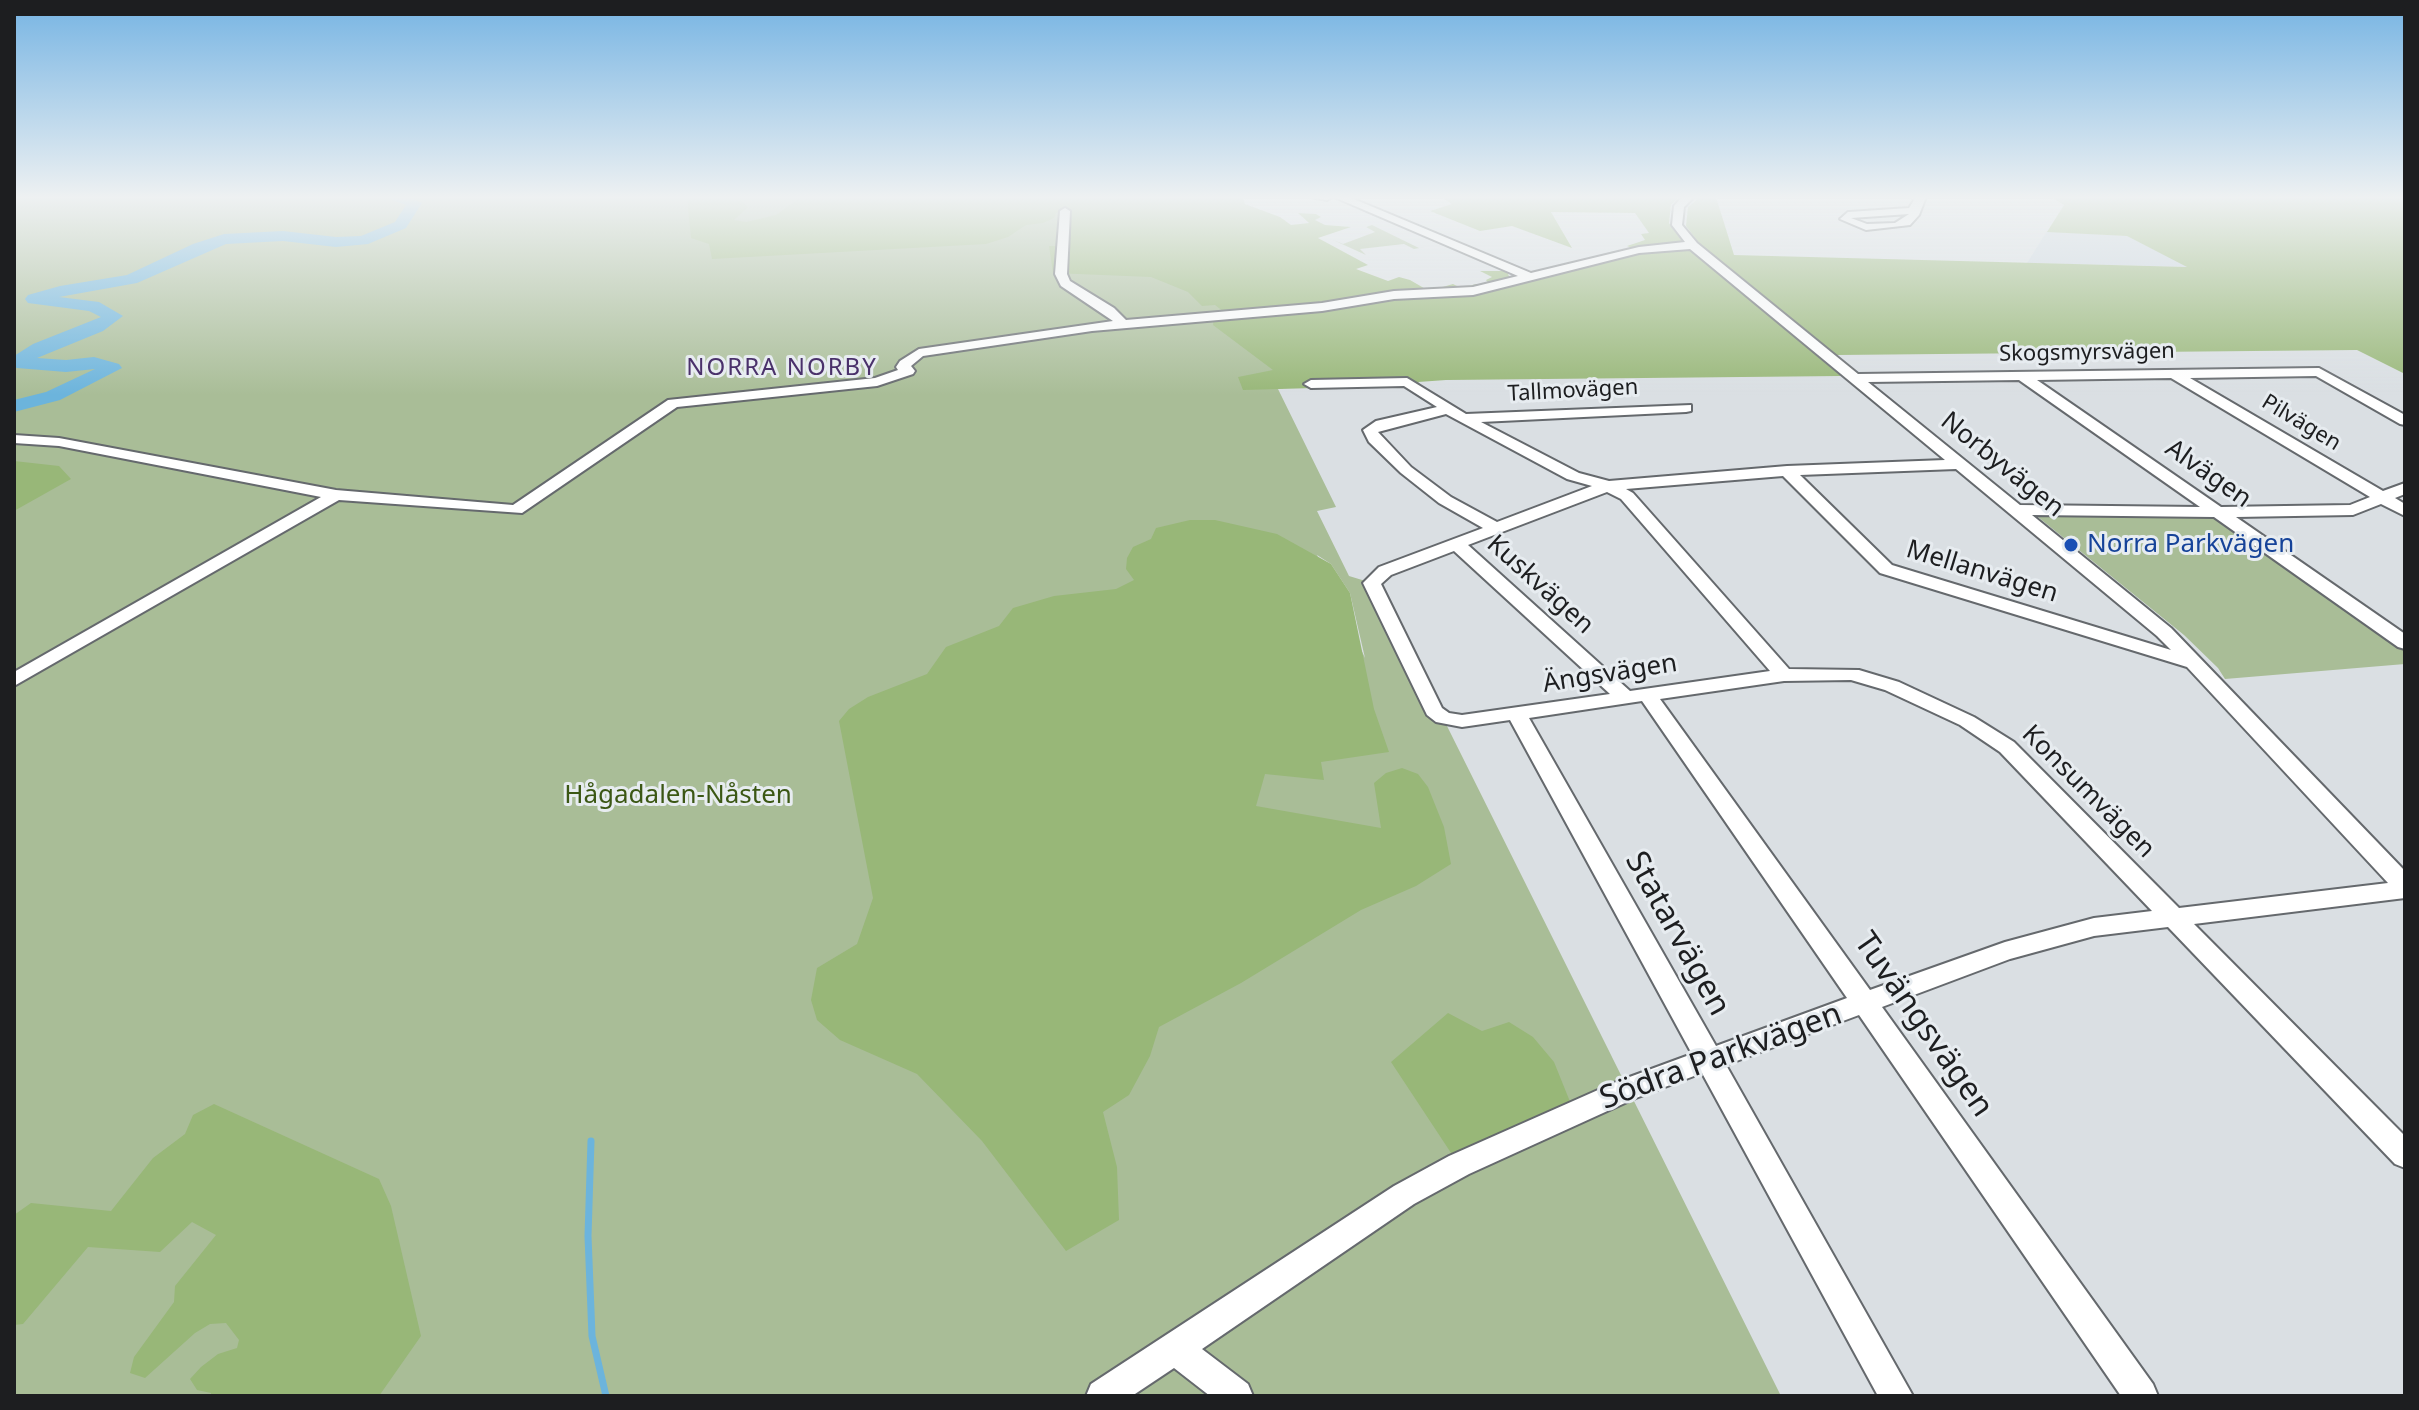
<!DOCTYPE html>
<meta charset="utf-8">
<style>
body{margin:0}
#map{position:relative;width:2419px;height:1410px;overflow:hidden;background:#dadfe3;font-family:"Noto Sans",sans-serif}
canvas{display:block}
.frame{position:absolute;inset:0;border:16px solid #1d1e20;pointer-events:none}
</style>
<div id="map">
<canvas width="2419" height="1410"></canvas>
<div class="frame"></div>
</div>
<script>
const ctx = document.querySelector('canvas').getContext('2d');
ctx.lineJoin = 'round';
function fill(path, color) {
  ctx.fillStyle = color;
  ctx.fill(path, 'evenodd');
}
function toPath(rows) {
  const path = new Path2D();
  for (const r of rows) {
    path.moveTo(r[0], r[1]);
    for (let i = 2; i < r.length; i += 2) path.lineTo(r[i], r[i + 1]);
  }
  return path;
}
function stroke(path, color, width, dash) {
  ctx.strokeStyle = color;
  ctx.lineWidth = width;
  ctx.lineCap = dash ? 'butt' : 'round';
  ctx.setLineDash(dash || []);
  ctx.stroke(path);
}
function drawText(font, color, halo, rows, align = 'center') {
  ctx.font = font + ' "Noto Sans",sans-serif';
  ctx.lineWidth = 6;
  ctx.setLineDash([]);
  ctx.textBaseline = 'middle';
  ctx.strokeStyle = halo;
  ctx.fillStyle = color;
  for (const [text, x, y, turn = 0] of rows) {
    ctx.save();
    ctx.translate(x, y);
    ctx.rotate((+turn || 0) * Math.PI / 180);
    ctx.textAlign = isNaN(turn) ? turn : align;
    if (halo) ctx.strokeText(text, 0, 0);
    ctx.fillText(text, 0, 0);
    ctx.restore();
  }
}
const built = toPath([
 [2047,231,2127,236,2190,267,2027,263]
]);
const green = toPath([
 [14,197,1199,197,1207,214,1251,258,1247,265,1301,285,1407,382,1311,384,1278,389,1336,507,1317,511,1349,576,1372,583,1434,711,1443,718,1781,1396,14,1396],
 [1317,555,1331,564,1350,593,1365,658],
 [1372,225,1419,248,1425,247,1414,249,1404,244,1360,249,1366,255,1333,240,1343,244,1375,232,1366,227],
 [2216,511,2405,643,2405,664,2225,679,2218,668,2184,635,2033,513]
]);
const forest = toPath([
 [687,197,727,197,726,200,742,201,748,207,734,220,746,222,776,215,801,197,1243,197,1245,204,1280,217,1291,225,1309,223,1298,213,1316,214,1321,217,1315,220,1325,225,1351,227,1318,238,1368,265,1356,269,1388,281,1399,277,1410,280,1429,291,1453,284,1461,288,1476,284,1489,284,1486,280,1492,277,1480,271,1507,271,1510,279,1637,250,1627,246,1645,240,1641,234,1649,233,1635,213,1551,212,1572,248,1512,226,1480,231,1430,211,1452,204,1441,197,1679,197,1671,205,1669,223,1684,244,1701,246,1686,226,1688,207,1700,197,1716,197,1734,255,2187,267,2127,236,2047,232,2064,205,2051,197,2405,197,2405,374,2357,350,1837,355,1817,356,1841,376,1446,380,1418,382,1421,385,1243,390,1238,377,1273,370,1213,325,1214,318,1224,312,1215,305,1202,306,1188,292,1151,277,1053,273,1049,246,1056,246,1058,223,1067,223,1064,211,1056,213,1054,218,1043,223,1026,225,1008,237,986,244,712,259,709,244,691,238],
 [14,461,59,466,71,479,14,511],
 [1190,520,1215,520,1277,534,1331,564,1350,593,1374,709,1389,752,1321,762,1324,780,1265,774,1256,806,1381,828,1374,783,1386,773,1402,768,1418,774,1428,787,1444,827,1451,864,1416,886,1361,910,1241,983,1159,1027,1150,1056,1129,1095,1103,1112,1117,1167,1119,1220,1066,1251,982,1141,917,1074,840,1040,817,1020,811,1000,817,968,857,944,873,898,839,721,849,709,868,697,927,674,946,647,999,626,1013,608,1054,596,1116,589,1134,580,1126,569,1127,558,1133,547,1151,539,1156,528],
 [1448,1013,1482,1031,1509,1022,1533,1037,1554,1062,1575,1114,1459,1165,1391,1062],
 [214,1104,379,1179,391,1206,421,1336,379,1396,211,1396,211,1393,197,1390,190,1379,201,1367,218,1354,237,1348,239,1340,226,1323,210,1324,195,1333,145,1378,130,1373,134,1357,174,1302,175,1286,216,1235,192,1222,160,1252,88,1247,23,1324,14,1325,14,1215,31,1203,111,1211,153,1158,185,1134,193,1115]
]);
const stream = toPath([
 [591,1141,588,1236,592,1336,606,1396]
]);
const river = toPath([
 [385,197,410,197,422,203,406,228,368,244,336,247,283,241,226,244,137,283,59,297,99,302,123,316,103,331,37,358,66,360,94,357,119,364,122,368,60,400,14,412,14,400,46,392,95,369,66,372,17,368,14,367,14,356,33,344,101,317,89,311,28,303,25,299,28,295,60,286,127,275,193,244,224,234,283,231,336,237,361,236,395,222,406,205,385,197]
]);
const minor = toPath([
 [1311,197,1332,197,1327,200,1311,197],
 [1334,197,1349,197,1531,273,1639,247,1685,242,1672,225,1674,206,1682,197,1694,197,1684,207,1682,225,1697,243,1858,374,2319,368,2405,415,2405,425,2400,424,2316,376,2190,378,2383,491,2405,483,2405,494,2395,498,2405,504,2405,516,2381,504,2353,515,2236,517,2405,634,2405,649,2398,647,2214,517,2032,515,2171,628,2405,871,2405,898,2194,924,2405,1136,2405,1168,2395,1164,2168,927,2094,936,2010,959,1882,1007,2153,1384,2158,1396,2121,1396,1859,1015,1726,1065,1913,1396,1878,1396,1702,1073,1636,1098,1469,1174,1414,1204,1202,1349,1248,1384,1253,1396,1210,1396,1174,1368,1132,1396,1086,1396,1091,1384,1394,1186,1449,1156,1616,1082,1692,1054,1510,720,1462,727,1436,722,1427,715,1363,583,1379,567,1483,528,1439,503,1401,473,1369,442,1363,430,1376,421,1437,407,1404,386,1311,388,1304,384,1311,380,1407,378,1466,414,1691,405,1691,411,1686,412,1481,422,1579,473,1609,481,1787,466,1945,460,1690,249,1639,253,1473,295,1394,299,1322,311,1092,331,923,356,911,366,915,371,913,374,877,386,677,407,522,513,339,500,14,686,14,672,321,497,59,446,14,443,14,435,59,438,336,490,513,505,668,400,875,378,898,370,896,367,900,361,919,349,1113,321,1061,286,1055,274,1060,211,1065,208,1070,211,1067,274,1070,281,1114,308,1126,320,1322,303,1394,291,1473,287,1518,276,1334,197],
 [2171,378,2370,497,2350,505,2221,507,2037,380,2171,378],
 [2019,380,2200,507,2020,505,1868,382,2019,380],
 [1446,414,1567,479,1592,486,1497,522,1451,497,1411,467,1378,432,1446,414],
 [1956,469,2157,636,2171,650,1892,565,1800,475,1956,469],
 [1783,476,1880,573,2187,667,2388,883,2179,908,2014,742,1974,717,1899,682,1859,670,1789,669,1633,493,1626,489,1783,476],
 [1607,492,1621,499,1770,671,1630,691,1468,545,1607,492],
 [1454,551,1610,694,1462,715,1449,713,1442,708,1381,584,1391,575,1454,551],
 [1851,680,1885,690,1960,725,2000,752,2152,911,2094,918,2005,942,1870,990,1660,699,1784,681,1851,680],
 [1642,701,1847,998,1716,1046,1529,718,1642,701],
 [1916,197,1926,197,1919,215,1910,225,1866,230,1840,219,1848,212,1909,208,1916,197],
 [1909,214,1895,223,1867,224,1851,218,1909,214]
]);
const markers = [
 [2071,545,8,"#1a4fb4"]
];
const farStreetnames = [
 ["Skogsmyrsvägen",2087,353,-1],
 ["Tallmovägen",1573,391,-3],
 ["Pilvägen",2301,423,31]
];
const farNeighbourhoodnames = [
 ["NORRA NORBY",782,368]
];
const streetNames = [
 ["Norbyvägen",2002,465,39],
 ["Alvägen",2208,474,35],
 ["Mellanvägen",1982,572,17],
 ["Kuskvägen",1540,585,42],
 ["Ängsvägen",1610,674,-9],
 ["Konsumvägen",2088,792,45]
];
const transitNames = [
 ["Norra Parkvägen",2087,545]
];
const parkNames = [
 ["Hågadalen-Nåsten",678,796]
];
const nearStreetnames = [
 ["Statarvägen",1677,934,61],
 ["Tuvängsvägen",1923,1025,55],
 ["Södra Parkvägen",1721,1057,-20]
];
fill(built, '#cad5df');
fill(green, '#a9bd97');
fill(forest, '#98b778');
stroke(stream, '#6cb4dc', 7);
fill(river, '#6cb4dc');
stroke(minor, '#65696d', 4);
fill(minor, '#fff');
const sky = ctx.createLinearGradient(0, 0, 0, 395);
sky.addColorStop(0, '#76b4e3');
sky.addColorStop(0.5, '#eef1f2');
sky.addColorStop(1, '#eef1f200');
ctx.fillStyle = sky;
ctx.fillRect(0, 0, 2419, 395);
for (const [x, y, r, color] of markers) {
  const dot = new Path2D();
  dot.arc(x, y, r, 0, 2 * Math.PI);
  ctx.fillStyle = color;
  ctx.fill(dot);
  stroke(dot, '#e7ecf0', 3);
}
drawText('22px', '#1d1e20', '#e7ecf0', farStreetnames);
ctx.letterSpacing = '2px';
drawText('24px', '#4a316b', '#e7ecf0', farNeighbourhoodnames);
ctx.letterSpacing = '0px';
drawText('26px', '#1d1e20', '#e7ecf0', streetNames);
drawText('26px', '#164399', '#e7ecf0', transitNames, 'left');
drawText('26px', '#3b5714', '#e7ecf0', parkNames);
drawText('32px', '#1d1e20', '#e7ecf0', nearStreetnames);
</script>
